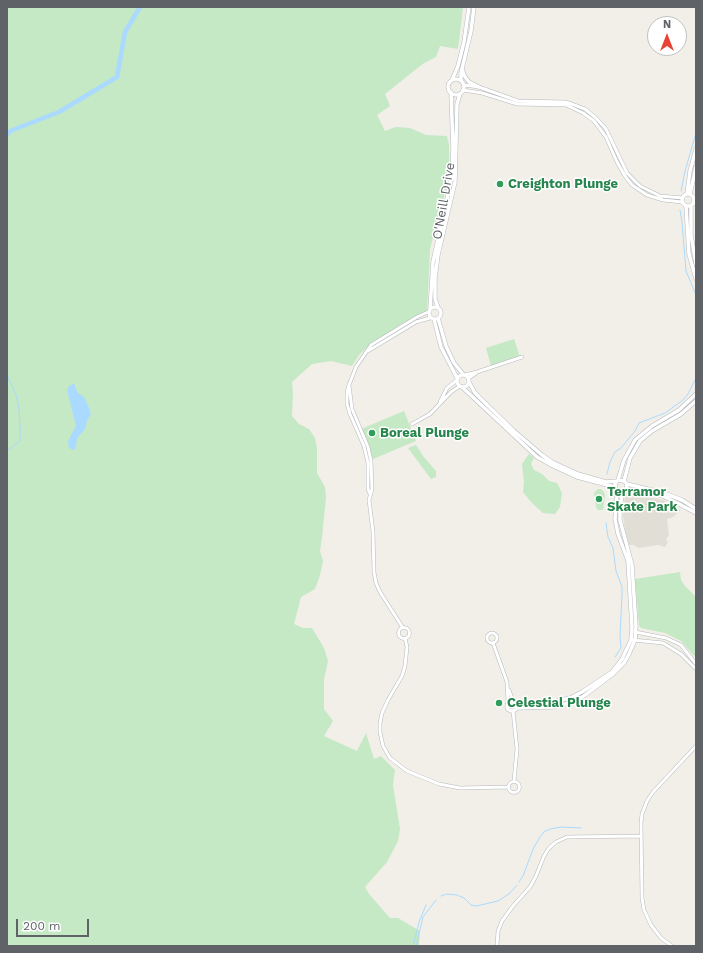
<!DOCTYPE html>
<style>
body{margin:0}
#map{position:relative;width:703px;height:953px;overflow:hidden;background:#f1efe8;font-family:"Work Sans",sans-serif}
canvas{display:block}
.frame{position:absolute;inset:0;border:8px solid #5f6368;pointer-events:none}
.north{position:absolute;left:647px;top:16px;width:40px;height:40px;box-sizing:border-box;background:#fff;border:1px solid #bfc1c3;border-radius:50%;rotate:0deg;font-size:11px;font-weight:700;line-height:16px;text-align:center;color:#5f6368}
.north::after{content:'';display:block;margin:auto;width:14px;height:18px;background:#ea4335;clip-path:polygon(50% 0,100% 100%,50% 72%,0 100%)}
.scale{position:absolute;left:16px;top:919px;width:73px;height:18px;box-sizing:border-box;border:2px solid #5f6368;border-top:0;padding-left:5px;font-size:12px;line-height:14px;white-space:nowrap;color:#5f6368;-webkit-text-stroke:3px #fff;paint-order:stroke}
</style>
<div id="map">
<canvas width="703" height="953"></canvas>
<div class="frame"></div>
<div class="north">N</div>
<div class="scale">200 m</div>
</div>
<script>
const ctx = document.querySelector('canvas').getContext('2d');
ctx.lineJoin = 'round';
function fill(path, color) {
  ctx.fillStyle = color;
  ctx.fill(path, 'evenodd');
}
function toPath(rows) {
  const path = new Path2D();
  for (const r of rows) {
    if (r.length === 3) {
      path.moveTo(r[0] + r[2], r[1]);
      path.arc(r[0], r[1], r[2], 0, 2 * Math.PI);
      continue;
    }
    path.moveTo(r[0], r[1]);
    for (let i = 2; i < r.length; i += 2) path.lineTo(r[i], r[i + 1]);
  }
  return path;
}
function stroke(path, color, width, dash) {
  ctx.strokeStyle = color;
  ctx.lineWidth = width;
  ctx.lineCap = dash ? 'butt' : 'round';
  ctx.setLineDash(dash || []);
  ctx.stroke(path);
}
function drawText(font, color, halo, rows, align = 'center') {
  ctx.font = font + ' "Work Sans",sans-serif';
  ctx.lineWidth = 3;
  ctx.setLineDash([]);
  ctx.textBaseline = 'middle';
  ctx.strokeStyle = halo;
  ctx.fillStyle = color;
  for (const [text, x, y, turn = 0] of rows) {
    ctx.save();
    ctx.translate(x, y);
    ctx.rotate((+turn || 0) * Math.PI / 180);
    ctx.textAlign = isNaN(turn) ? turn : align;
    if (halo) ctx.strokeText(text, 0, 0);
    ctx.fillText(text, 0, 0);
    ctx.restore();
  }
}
const education = toPath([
 [627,492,664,500,668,504,681,510,673,517,667,519,669,535,666,540,668,542,665,547,658,545,639,548,633,545,629,545,625,530,623,515,625,494]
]);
const green = toPath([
 [7,7,463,7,458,49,440,46,436,57,424,63,385,94,390,106,377,115,385,131,396,127,410,128,426,135,447,136,449,145,449,169,446,189,430,249,427,313,401,324,387,334,372,343,359,355,352,366,331,361,312,364,292,382,293,394,292,416,299,424,309,429,315,438,317,448,317,473,325,487,326,498,322,537,320,551,323,561,320,575,315,589,301,597,294,624,303,628,312,628,324,648,328,661,324,679,324,709,333,721,324,736,357,751,366,733,374,759,381,756,395,770,393,785,400,829,398,841,387,862,365,887,369,894,390,918,398,918,420,931,419,946,7,946],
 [514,339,520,357,491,366,486,348],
 [404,411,416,441,373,459,361,429],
 [416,445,423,456,436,471,436,477,431,479,408,448],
 [529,454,534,458,531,464,534,470,542,474,549,481,557,483,562,493,560,507,555,514,543,513,531,502,523,492,524,482,522,464],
 [598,489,601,489,604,492,605,496,603,510,598,510,596,507,594,493],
 [680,572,681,580,685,586,696,597,696,658,681,641,665,633,641,628,639,625,635,579]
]);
const water = toPath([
 [73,384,75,385,75,387,78,393,84,397,89,408,91,414,87,421,85,429,77,438,76,447,74,450,69,448,68,441,76,426,67,390,69,386]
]);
const stream = toPath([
 [681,191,685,171,696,133],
 [680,210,682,222,686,271,696,295],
 [7,375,16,395,19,408,20,428,20,441,7,451],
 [607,474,610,462,615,452,621,448,635,431,639,423,665,413,683,400,688,394,696,378],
 [606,523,608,537,613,548,616,571,622,587,622,594,620,636,621,648,615,657],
 [519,882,523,876,533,849,540,837,544,832,550,829,561,827,581,828],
 [441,896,447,894,457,895,464,898,471,905,476,906,498,901,509,894,517,885],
 [413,946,419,922,426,905],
 [416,946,423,917,436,900]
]);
const river = toPath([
 [7,135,10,131,59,112,117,77,125,32,140,7]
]);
const tertiary = toPath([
 [464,85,479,87,518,101,566,102,585,109,596,118,606,129,627,173,640,186,660,196,683,198],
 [463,90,482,93,517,104,566,105,583,113,594,121,606,137,617,162,625,176,632,185,647,195,663,200,682,202],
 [694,197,696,199],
 [694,204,696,203],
 [368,351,416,322,430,318],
 [465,375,477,372,522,357],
 [469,378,476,373],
 [349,385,352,409,368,447,371,461,372,489,369,500,373,532,374,572,376,583,380,592,403,628],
 [440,402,447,388,457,380],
 [412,424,430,414,451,392,460,386],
 [370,494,368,489,368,463,364,446,350,414,347,404,347,392,349,385,356,367,371,345,417,317,428,312],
 [404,633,5.5],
 [635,632,666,638,681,645,696,664],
 [492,638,5],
 [405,638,407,647,405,666,402,676,388,700,382,713,380,723,380,732,383,746,390,758,407,771,439,784,460,788,509,787],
 [633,640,663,643,681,654,696,669],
 [493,643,507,682,508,702],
 [509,690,513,701],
 [513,711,517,749,514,781],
 [514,787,5.5],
 [497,946,498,931,502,921,513,906,530,887,536,876,544,856,549,848,556,842,567,837,641,836],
 [672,946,661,938,651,925,644,910,642,898,641,823,642,814,647,801,653,792,696,746]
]);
const secondary = toPath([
 [462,69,465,77,469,82,479,87],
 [456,87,8],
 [452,80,458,66,464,42,469,7],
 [461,81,461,73,471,31,474,7],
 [688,200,6],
 [687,194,690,171,696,149],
 [690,194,696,167],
 [686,206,689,254,696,279],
 [691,206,691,235,696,264],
 [435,313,6],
 [438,307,435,299,435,278,438,255,455,182,457,104,460,94],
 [430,309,433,262,452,176,453,148,451,92],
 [438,318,446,346,454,363,463,374],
 [434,319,441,347,457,378],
 [463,381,6],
 [469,382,475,393,514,431,542,455,552,462,578,474,606,482,617,481],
 [462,387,537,457,553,466,577,477,615,487],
 [618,480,624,481,627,484,626,489,622,492],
 [624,481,630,458,640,441,652,431,681,414,696,401],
 [627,484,664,493,682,500,696,509],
 [616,489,615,484,618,480,624,460,635,440,652,426,679,410,696,394],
 [626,489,642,491,663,496,679,504,696,513],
 [512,706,5],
 [516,703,548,703,570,698,582,692,612,672,622,659,631,640,632,627,628,561,618,534,615,519,617,490],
 [516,708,552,707,570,703,584,696,613,674,624,663,629,654,635,640,636,626,632,565,620,520,620,507,623,491]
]);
const markers = [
 [500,184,4,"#2e9e5b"],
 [372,433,4,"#2e9e5b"],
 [599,499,4,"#2e9e5b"],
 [499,703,4,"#2e9e5b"]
];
const leisureNames = [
 ["Creighton Plunge",508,184],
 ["Boreal Plunge",380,433],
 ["Terramor",607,492],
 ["Skate Park",607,507],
 ["Celestial Plunge",507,703]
];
const streetNames = [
 ["O'Neill Drive",444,201,-80]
];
fill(education, '#e1ded6');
fill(green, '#c5e8c5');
fill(water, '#aadaff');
stroke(stream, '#aadaff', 1);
stroke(river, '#aadaff', 4.5);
stroke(tertiary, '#b5b8bc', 4);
stroke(secondary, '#b6babf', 4.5);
stroke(tertiary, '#fff', 3);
stroke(secondary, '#fff', 3.5);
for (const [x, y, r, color] of markers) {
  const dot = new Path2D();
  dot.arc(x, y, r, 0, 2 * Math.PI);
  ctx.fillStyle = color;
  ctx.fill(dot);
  stroke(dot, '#fff', 1.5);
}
drawText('bold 13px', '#27864d', '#fff', leisureNames, 'left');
drawText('13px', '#5f6368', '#fff', streetNames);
</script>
